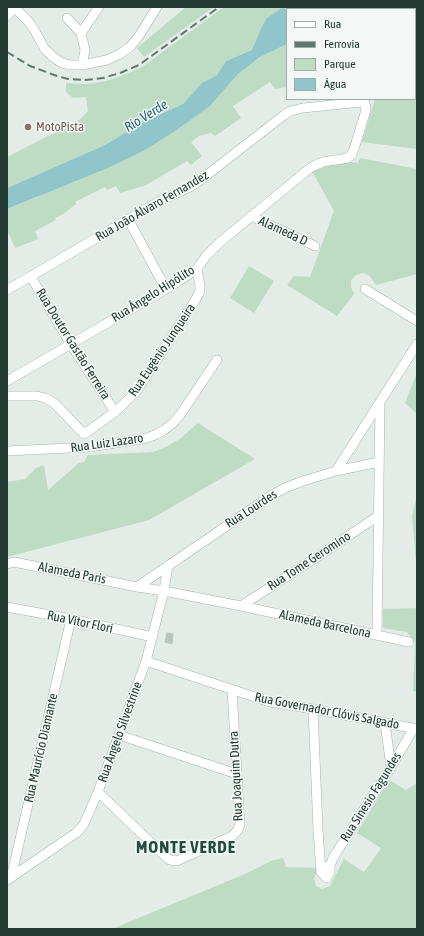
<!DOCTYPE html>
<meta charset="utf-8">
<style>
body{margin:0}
#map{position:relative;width:424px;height:936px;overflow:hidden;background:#e3ece7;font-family:"Asap Condensed",sans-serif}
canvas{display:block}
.frame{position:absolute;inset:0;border:8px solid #243b34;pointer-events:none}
.legend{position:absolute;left:286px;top:8px;width:130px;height:92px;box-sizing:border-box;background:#f3f8f6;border:1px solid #a0aca8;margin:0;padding:5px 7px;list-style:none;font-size:12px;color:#243b34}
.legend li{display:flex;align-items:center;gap:8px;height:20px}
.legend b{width:20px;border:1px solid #a0aca8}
</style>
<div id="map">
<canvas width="424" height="936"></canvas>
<div class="frame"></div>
<ul class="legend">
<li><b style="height:5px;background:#fff"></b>Rua</li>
<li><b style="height:5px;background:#5f776f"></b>Ferrovia</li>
<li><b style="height:11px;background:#bedbc4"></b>Parque</li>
<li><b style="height:11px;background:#90c5cb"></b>Água</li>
</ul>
</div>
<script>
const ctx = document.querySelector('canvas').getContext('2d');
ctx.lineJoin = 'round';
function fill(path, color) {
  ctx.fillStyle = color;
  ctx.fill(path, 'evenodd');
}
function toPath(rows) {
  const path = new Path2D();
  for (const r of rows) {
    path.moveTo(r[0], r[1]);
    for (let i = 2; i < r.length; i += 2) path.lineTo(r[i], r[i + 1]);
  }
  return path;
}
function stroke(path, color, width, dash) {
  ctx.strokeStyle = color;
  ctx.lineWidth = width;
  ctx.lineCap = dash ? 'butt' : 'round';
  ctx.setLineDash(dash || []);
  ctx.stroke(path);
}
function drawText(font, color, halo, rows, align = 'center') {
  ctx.font = font + ' "Asap Condensed",sans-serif';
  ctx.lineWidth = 3;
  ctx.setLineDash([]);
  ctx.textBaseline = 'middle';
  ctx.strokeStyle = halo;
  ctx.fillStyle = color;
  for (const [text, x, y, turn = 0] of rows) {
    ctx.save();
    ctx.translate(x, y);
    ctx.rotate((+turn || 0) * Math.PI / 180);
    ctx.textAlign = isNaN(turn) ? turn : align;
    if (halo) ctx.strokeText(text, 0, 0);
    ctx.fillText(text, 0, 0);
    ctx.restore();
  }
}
const green = toPath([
 [186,7,214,7,144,57,137,48],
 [224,7,304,7,303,9,287,9,282,8,262,26,252,50,226,61,217,75,202,83,183,104,143,122,105,145,7,188,7,157,50,135,74,125,88,111,86,97,73,98,66,92,66,83,85,84,106,81,126,74,142,67],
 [343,7,405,7,408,9,340,9],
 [415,13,417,15,417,149,362,142,375,99,415,99],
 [287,44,287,87,275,89,270,82,233,106,241,118,215,136,211,133,199,136,191,142,202,156,191,165,187,161,146,185,120,193,116,186,107,190,105,187,75,202,76,204,63,214,55,218,56,220,35,231,38,239,15,248,9,234,7,234,7,209,35,198,210,106,238,74,260,57],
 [360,158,417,169,417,274,376,285,369,275,363,273,356,275,351,280,351,287,354,294,337,316,287,285,294,276,310,277,334,211,312,171,317,167,346,161,358,163],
 [249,266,274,281,254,313,230,298],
 [417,372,417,414,405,403],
 [198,423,255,459,149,520,7,557,7,482,25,479,36,468,44,465,48,490,79,463,84,462,88,455,153,452,168,446,181,438],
 [417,495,417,692,413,691,415,642,407,632,383,628,383,609,417,608,416,562,412,516],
 [389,780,406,790,417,783,417,929,112,929,245,874,271,861,283,858,286,867,318,868,314,879,316,886,322,889,330,886,344,859,364,872,381,848,357,833]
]);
const water = toPath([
 [304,7,343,7,340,9,303,9],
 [282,8,287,9,287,44,260,57,238,74,210,106,175,131,145,150,110,167,7,209,7,188,105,145,143,122,183,104,202,83,217,75,226,61,252,50,262,26,267,18]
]);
const building = toPath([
 [167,633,173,634,172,644,165,642,167,633]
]);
const street = toPath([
 [15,8,28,21,35,31,44,48,53,57,62,63,71,65,82,65,107,60,120,54,130,47,139,36,157,7],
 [7,16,15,7],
 [67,18,81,33],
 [82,65,84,56,85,50,81,33,99,7],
 [251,216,315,246],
 [128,219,166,289],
 [31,277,70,343,115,412],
 [365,289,417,321],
 [7,290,160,201,190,187,198,182,284,115,291,111,303,108,361,102,365,103,366,110,354,149,352,154,348,158,323,162,316,165,310,168,219,243,206,256,197,269,166,289,7,381],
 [7,396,37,396,45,398,54,403,84,434],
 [84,434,115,412,136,392,196,299,200,291,200,286,197,269],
 [7,451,90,447,147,438,157,434,164,430,173,423,180,415,217,360],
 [336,471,417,344],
 [7,564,14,562,137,587,164,591,241,606,409,642],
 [137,587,272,495,287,487,303,481,336,471,379,462],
 [241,606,323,553,378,516],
 [7,607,71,619,153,637],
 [377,635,380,402],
 [146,661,270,702,313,709,417,729],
 [313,709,318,830,321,872],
 [385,723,391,767],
 [119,735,237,774],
 [98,792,167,858,170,860,177,861,232,836,238,830,240,824,232,690],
 [330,866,324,867,321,872,327,878,330,873,330,866,333,858,391,767,414,728],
 [11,878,71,619],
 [7,880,76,833,80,829,84,824,98,792,146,661,164,591,168,565]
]);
const rail = toPath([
 [7,52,30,66,57,76,68,79,85,80,103,78,120,73,139,65,219,7]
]);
const markers = [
 [28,127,4,"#8d6e63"]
];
const educationNames = [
 ["MotoPista",36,127]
];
const streetNames = [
 ["Rua João Álvaro Fernandez",152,206,-30],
 ["Alameda D",283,231,25],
 ["Rua Ângelo Hipólito",153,294,-32],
 ["Rua Doutor Gastão Ferreira",73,344,58],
 ["Rua Eugênio Junqueira",162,350,-56],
 ["Rua Luiz Lazaro",107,443,-8],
 ["Rua Lourdes",251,509,-33],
 ["Rua Tome Geromino",309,561,-33],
 ["Alameda Paris",72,573,11],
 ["Rua Vítor Flori",80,622,12],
 ["Alameda Barcelona",325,624,12],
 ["Rua Governador Clóvis Salgado",327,711,11],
 ["Rua Ângelo Silvestrine",120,732,-70],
 ["Rua Maurício Diamante",41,748,-77],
 ["Rua Joaquim Dutra",236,776,-93],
 ["Rua Sinesio Fagundes",371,797,-58]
];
const waterNames = [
 ["Rio Verde",146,116,-32]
];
const districtNames = [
 ["MONTE VERDE",186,848]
];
fill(green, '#bedbc4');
fill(water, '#90c5cb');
fill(building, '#b9c6c0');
stroke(building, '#b6c5be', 1);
stroke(street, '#a6b3ae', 10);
stroke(street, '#fff', 9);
stroke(rail, '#5f776f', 2, [8, 4]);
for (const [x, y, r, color] of markers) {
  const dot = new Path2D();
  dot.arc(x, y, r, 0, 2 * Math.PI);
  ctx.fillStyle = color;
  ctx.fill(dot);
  stroke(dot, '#f3f8f6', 1.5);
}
drawText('13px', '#785e54', '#f3f8f6', educationNames, 'left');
drawText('13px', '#243b34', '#f3f8f6', streetNames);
drawText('italic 14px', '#246872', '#f3f8f6', waterNames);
ctx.letterSpacing = '1px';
drawText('bold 17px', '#224c3f', '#f3f8f6', districtNames);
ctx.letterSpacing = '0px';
</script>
